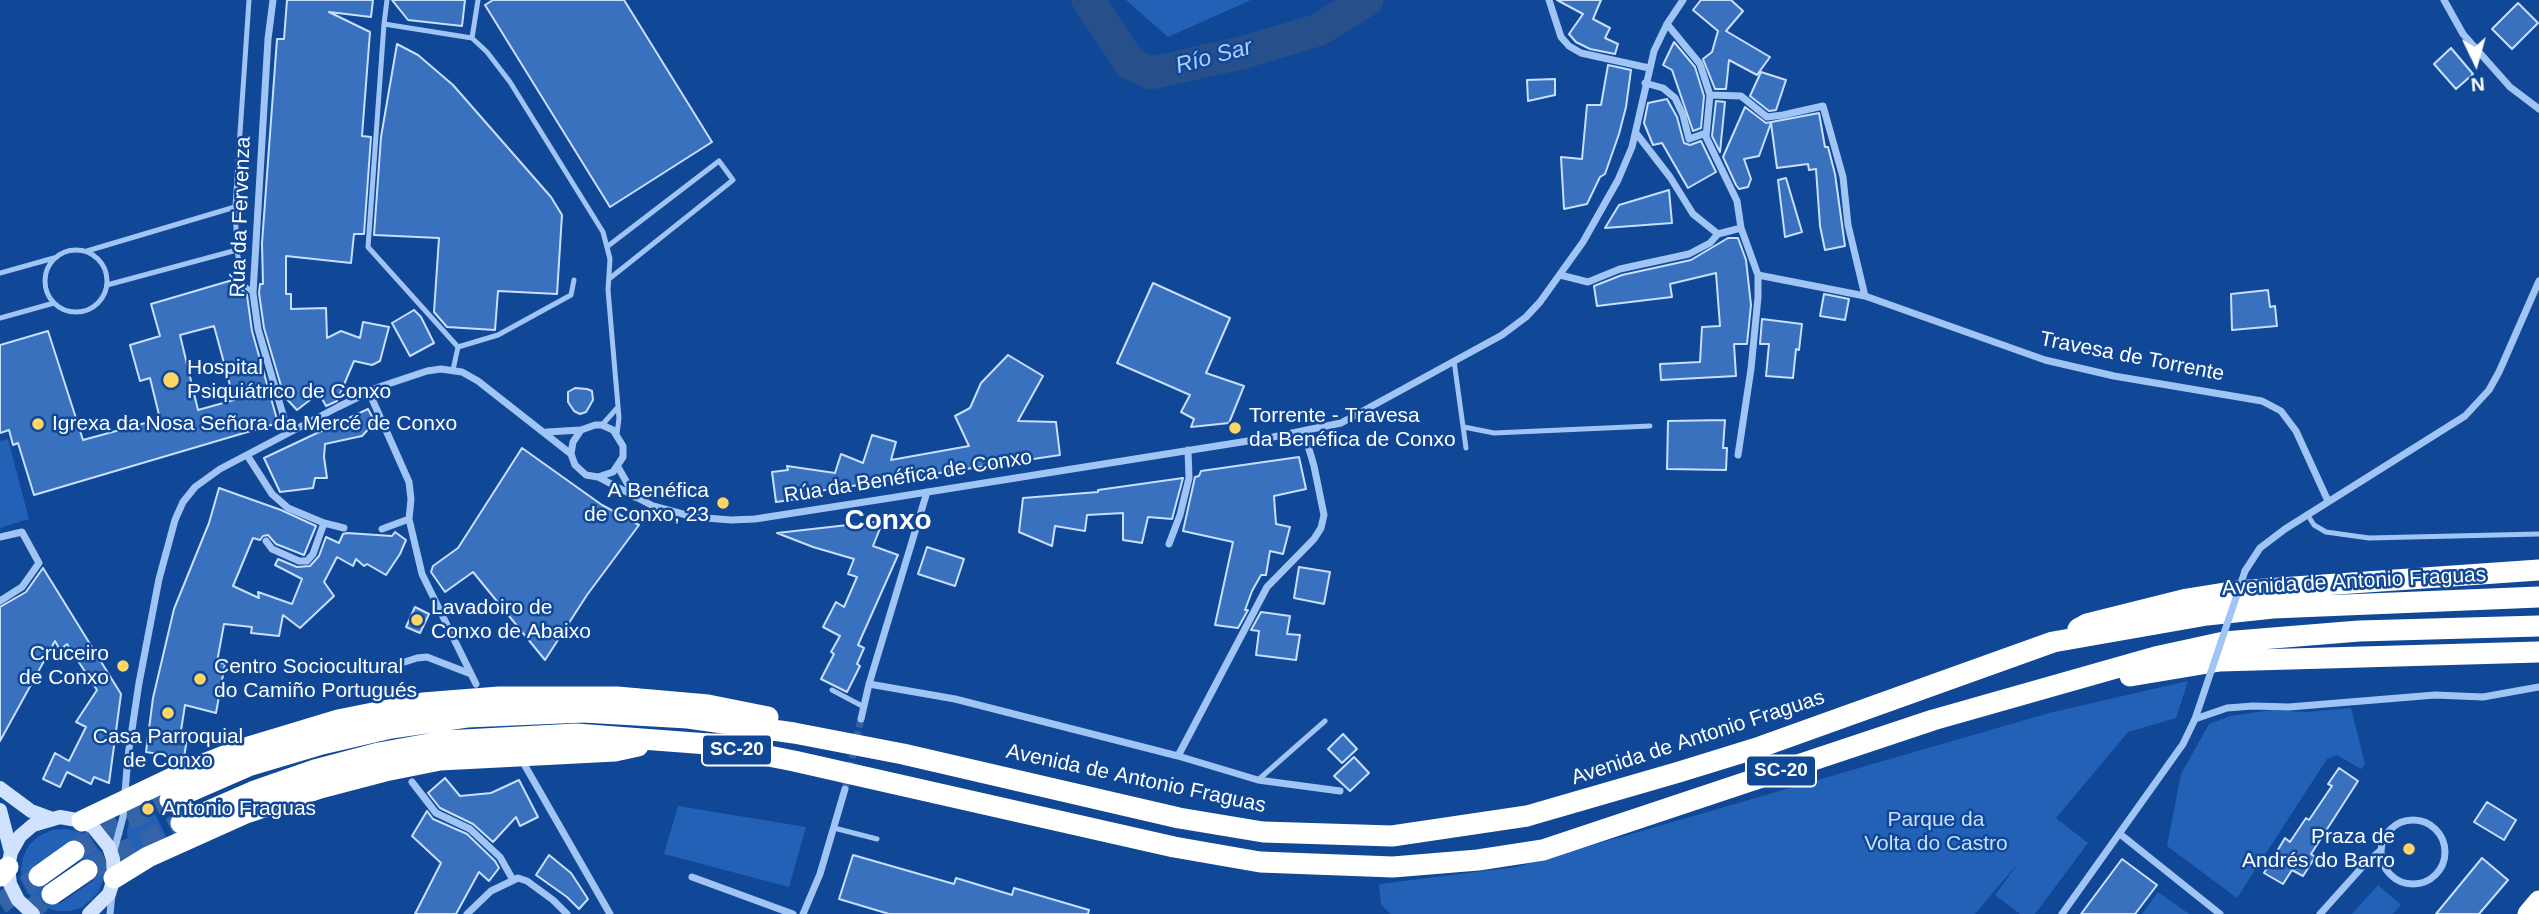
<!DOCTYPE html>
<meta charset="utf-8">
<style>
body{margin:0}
#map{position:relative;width:2539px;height:914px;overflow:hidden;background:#104797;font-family:Helvetica,sans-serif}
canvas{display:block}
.north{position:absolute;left:2441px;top:28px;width:70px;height:70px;-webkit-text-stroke:5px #104797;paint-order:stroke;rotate:175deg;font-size:19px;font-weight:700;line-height:28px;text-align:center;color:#fff}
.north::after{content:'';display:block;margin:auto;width:24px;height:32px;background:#fff;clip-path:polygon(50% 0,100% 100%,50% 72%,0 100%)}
</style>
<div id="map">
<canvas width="2539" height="914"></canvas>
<div class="north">N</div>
</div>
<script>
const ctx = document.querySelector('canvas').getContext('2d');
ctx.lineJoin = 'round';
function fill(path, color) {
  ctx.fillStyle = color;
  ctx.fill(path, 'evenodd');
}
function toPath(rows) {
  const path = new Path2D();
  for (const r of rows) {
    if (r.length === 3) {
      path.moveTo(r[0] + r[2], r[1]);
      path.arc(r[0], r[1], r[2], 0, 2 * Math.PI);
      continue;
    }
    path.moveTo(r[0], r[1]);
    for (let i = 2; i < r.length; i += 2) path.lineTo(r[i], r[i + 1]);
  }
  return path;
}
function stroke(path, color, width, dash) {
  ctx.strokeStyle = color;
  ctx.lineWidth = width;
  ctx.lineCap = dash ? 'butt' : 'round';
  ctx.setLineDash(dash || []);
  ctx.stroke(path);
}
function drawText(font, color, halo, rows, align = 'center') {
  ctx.font = font + ' Helvetica,sans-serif';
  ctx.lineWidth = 5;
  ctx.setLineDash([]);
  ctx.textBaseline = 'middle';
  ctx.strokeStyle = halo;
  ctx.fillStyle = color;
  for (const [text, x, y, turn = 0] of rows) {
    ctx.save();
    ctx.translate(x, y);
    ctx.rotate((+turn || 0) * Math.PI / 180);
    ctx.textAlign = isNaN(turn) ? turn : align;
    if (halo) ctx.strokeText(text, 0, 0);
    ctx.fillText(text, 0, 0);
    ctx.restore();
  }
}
const green = toPath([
 [1126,0,1251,0,1168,37],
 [8,439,29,519,0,528,0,441],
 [2188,681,2176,718,2128,732,2056,818,2088,843,2035,914,2020,914,1995,895,2019,862,1975,914,1390,914,1381,904,1379,884,1517,867,2049,713],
 [2351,708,2365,764,2361,769,2337,755,2327,759,2237,898,2167,846,2181,774,2209,724,2230,716,2271,710,2306,712],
 [147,799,168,840,137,852,132,849,128,842,127,831,133,806],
 [678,806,806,827,789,887,664,854],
 [66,829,80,832,91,840,100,851,104,864,104,878,99,891,91,900,81,908,70,911,57,911,46,908,27,893,22,881,21,869,23,857,29,845,39,836,52,830],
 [74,851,94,880,59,904,34,867],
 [2378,885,2401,905,2393,914,2352,914],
 [2158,892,2189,914,2142,914]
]);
const river = toPath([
 [1088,0,1130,63,1151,73,1241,53,1318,30,1367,0]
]);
const building = toPath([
 [287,0,373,0,371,17,329,12,370,32,362,136,371,137,364,234,354,234,351,263,286,256,286,294,291,294,291,309,326,308,327,338,341,331,360,338,363,322,389,327,380,361,372,365,354,361,337,401,326,406,319,393,297,410,284,396,264,328,259,293,260,284,263,284,262,243,277,39,284,39,287,0],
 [392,0,465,0,462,26,408,20,392,0],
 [493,0,624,0,712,142,610,207,485,5,493,0],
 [1557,0,1601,0,1593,19,1610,28,1605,38,1618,44,1615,54,1590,49,1576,42,1569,34,1583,14,1557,0],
 [1701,0,1731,0,1743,11,1726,31,1770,57,1757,75,1729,60,1726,89,1715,89,1703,59,1712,52,1718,31,1693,10,1701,0],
 [2518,3,2538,23,2512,49,2492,29,2518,3],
 [1674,42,1695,67,1704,96,1701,128,1693,131,1672,70,1663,65,1674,42],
 [397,44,418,55,453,85,551,197,562,215,557,294,498,291,495,330,447,327,434,312,439,238,374,235,381,137,397,44],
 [2451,48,2473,74,2456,89,2434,64,2451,48],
 [1608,65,1631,70,1626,107,1619,134,1605,174,1600,177,1587,204,1564,209,1561,157,1582,159,1587,105,1601,105,1608,65],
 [1761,72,1786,80,1776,110,1769,111,1750,96,1761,72],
 [1555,79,1555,95,1528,101,1527,80,1555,79],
 [1667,99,1677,117,1684,143,1690,145,1701,141,1716,172,1688,188,1662,143,1653,145,1644,123,1648,103,1667,99],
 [1716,101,1725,102,1720,152,1712,136,1716,101],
 [1745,107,1766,123,1819,113,1825,147,1828,147,1835,174,1845,246,1825,250,1820,226,1816,169,1809,170,1808,164,1777,168,1771,123,1759,156,1744,159,1751,179,1748,187,1739,189,1736,185,1723,157,1745,107],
 [1786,178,1802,232,1785,237,1778,180,1786,178],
 [1669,190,1672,223,1605,228,1619,205,1669,190],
 [1728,238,1738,238,1746,260,1751,305,1747,344,1734,344,1736,376,1661,380,1660,364,1700,362,1702,327,1720,326,1716,273,1670,284,1672,297,1597,306,1594,286,1622,275,1691,260,1728,238],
 [236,279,240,288,247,295,252,331,278,423,34,495,18,443,13,445,9,430,0,433,0,345,48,331,83,440,160,419,150,378,140,381,130,345,160,336,151,304,236,279],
 [214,326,234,400,198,410,180,335,214,326],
 [1153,283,1230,318,1206,373,1244,386,1229,423,1191,427,1194,419,1181,412,1190,395,1117,363,1153,283],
 [2268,290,2270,307,2275,306,2277,326,2232,330,2231,294,2268,290],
 [1824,294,1849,299,1845,320,1820,316,1824,294],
 [414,310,421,317,434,343,410,356,392,323,414,310],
 [1762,319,1802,324,1799,350,1796,349,1793,378,1766,376,1769,344,1760,344,1762,319],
 [1008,355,1043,376,1018,421,1056,422,1060,455,805,493,805,498,776,502,772,472,788,470,787,466,835,473,841,454,863,463,872,435,896,442,891,460,969,446,955,416,970,408,981,383,1008,355],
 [575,388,587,389,592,391,593,400,586,412,580,414,574,411,568,402,568,392,575,388],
 [368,409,375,422,362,436,325,444,324,457,327,478,315,478,313,488,280,492,264,458,368,409],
 [1725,420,1723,448,1727,448,1726,470,1667,469,1668,421,1725,420],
 [522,448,602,505,639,525,587,595,545,660,473,572,445,592,431,572,433,566,458,548,522,448],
 [1299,457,1306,489,1274,496,1276,524,1290,527,1283,554,1270,551,1266,575,1261,575,1252,591,1245,610,1248,610,1238,628,1215,625,1233,542,1183,531,1195,477,1199,476,1201,471,1299,457],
 [1183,478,1172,519,1148,517,1142,543,1123,540,1123,513,1087,515,1085,531,1055,526,1052,546,1019,532,1023,498,1098,492,1098,490,1183,478],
 [219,488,281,510,316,526,304,555,276,544,268,535,263,536,260,540,253,538,233,586,259,598,258,592,292,604,302,579,275,565,278,559,297,567,310,566,319,556,326,537,339,543,343,534,347,533,392,536,395,532,406,540,400,554,386,575,367,564,364,566,356,559,353,566,337,557,324,582,334,596,300,628,283,615,279,636,251,633,252,627,224,624,217,662,225,664,216,713,185,705,180,737,187,738,184,758,146,752,153,698,174,609,209,523,219,488],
 [883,521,873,546,898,555,858,645,864,648,857,664,860,666,847,692,821,679,834,654,831,652,840,636,823,627,836,602,844,607,857,577,848,574,854,559,813,547,777,533,883,521],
 [927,547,964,559,955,586,918,574,927,547],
 [1299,567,1330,572,1324,604,1294,598,1299,567],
 [43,568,121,694,109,783,94,777,91,784,67,772,60,787,43,779,55,753,69,761,86,727,76,722,97,690,67,644,60,650,55,641,0,741,0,607,26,592,43,568],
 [415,607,429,614,420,633,406,627,415,607],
 [1261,612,1290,616,1287,634,1300,635,1296,660,1256,655,1259,631,1251,630,1261,612],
 [1343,734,1357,749,1342,763,1328,749,1343,734],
 [1354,757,1369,773,1350,791,1334,776,1354,757],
 [2339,768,2358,781,2311,854,2315,857,2303,876,2292,870,2283,884,2264,873,2285,838,2290,842,2306,818,2309,820,2332,786,2328,784,2339,768],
 [445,778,460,796,491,793,519,780,538,817,520,826,516,817,493,842,473,824,440,808,428,793,445,778],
 [2487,802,2516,820,2504,840,2474,822,2487,802],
 [427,811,433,819,467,834,495,861,499,868,489,881,479,872,456,914,415,914,441,863,412,836,427,811],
 [549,855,571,873,588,899,579,909,567,897,536,875,549,855],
 [853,855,954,884,956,878,1012,895,1014,888,1089,910,1088,914,889,914,839,899,853,855],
 [2482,858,2508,880,2479,914,2436,914,2482,858],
 [2122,859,2157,885,2135,914,2081,914,2122,859]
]);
const streetTunnel = toPath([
 [845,789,861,719]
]);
const highwayTunnel = toPath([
 [74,851,117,826,170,800],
 [87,870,181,823],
 [0,904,39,876],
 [25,914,52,894]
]);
const lane = toPath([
 [249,0,235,207,237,250,241,275,244,285,253,293],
 [387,0,384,24,472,38,487,52,510,82,603,232,610,259,608,290,619,418,617,434],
 [384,24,368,247,458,347,453,370],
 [472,38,478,0],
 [608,246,719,161,733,180,609,279],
 [76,281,31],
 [87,251,235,207],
 [0,273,54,258],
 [107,285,237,250],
 [0,318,54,303],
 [458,347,498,335,571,295,574,280],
 [1454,361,1466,448],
 [602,425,618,407],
 [1464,427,1494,433,1650,426],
 [2307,514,2314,525,2326,532,2369,538,2539,534],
 [832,690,864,707],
 [1258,780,1325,721],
 [834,828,877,839]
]);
const street = toPath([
 [273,0,268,39,253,293,258,329,288,432],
 [1549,0,1561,37,1569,46,1581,53,1649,68],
 [2444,0,2463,34,2510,87,2539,109],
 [1667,24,1700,64,1710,95,1706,137,1737,201,1741,228],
 [1645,83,1663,88,1675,98,1683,115,1689,139,1706,133],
 [1710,95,1741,96,1767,117,1783,115,1823,106,1843,177,1848,225,1865,296],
 [1636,133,1670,177,1693,214,1718,234],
 [1718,234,1741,228,1758,275,1758,297,1751,369,1738,455],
 [1560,275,1588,282,1620,269,1689,254,1710,243,1718,234],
 [1758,275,1865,296,2045,360,2114,376,2262,401,2281,411,2296,431,2328,501],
 [369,392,409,482,411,499,409,519,422,574,476,684],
 [581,430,573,442,571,454,575,465,586,475,598,477,653,506,694,517,731,520,755,519,890,498,1273,437,1341,423,1502,335,1526,317,1540,302,1583,242,1618,180,1632,147,1654,51,1667,24,1683,0],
 [547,432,581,430,595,425,602,425,613,430,623,446,623,457,613,472,598,477],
 [247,455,272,494,288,508,324,523,344,528],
 [618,467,635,497],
 [382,529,409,519],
 [0,537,22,532,39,563,22,587,0,601],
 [266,541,272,549,299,561,307,561,313,554,324,523],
 [1169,544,1180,515,1189,478,1188,450],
 [2245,571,2260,548,2285,529,2465,416,2489,390,2499,372,2539,281],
 [383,669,417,658,427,657,471,674],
 [869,684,955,699,1178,756,1258,780,1340,791],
 [861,719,869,684,927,492],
 [1178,756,1267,587,1314,539,1321,528,1324,515,1314,466,1304,432],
 [524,764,610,914],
 [412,782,436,813,470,829,500,857,513,880],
 [2413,852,32],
 [2120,834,2220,914],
 [114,851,123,817,128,756,139,683,159,579,175,520,183,502,195,487,220,469,338,407,379,387,427,371,441,369,462,372,478,381,571,454],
 [692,877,793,914],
 [110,914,112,894],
 [467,914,491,891,518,878,527,881,553,900,567,914],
 [803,914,820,874,845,789],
 [2062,914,2183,744,2195,719,2227,708,2253,706,2289,707,2435,695,2483,697,2539,687],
 [2320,914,2364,865,2380,851]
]);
const secondary = toPath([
 [0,788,31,811,50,818],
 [0,810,11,852],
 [33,914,18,900,10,884,8,867,11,852,20,836,33,825,60,817,82,821,93,827,109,847,113,859,114,878,109,894,89,914]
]);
const highway = toPath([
 [2078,629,2087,624,2187,599,2237,591,2539,570],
 [2130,676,2220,661,2539,652],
 [170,800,248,766,322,744,391,728,467,717,583,712,688,718,794,733,903,754,1179,818,1263,832,1392,836,1527,816,1679,772,1760,747,2053,642,2207,615,2273,608,2539,597],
 [82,821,191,769,242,749,338,720,423,703,499,697,617,697,708,705,768,717],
 [181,823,252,792,315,770,379,753,445,741,576,734,708,744,794,761,1174,847,1260,862,1393,867,1478,860,1543,850,1933,720,2155,657,2224,642,2359,631,2539,626],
 [0,876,8,867],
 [39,876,74,851],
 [114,878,148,857,246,813,320,788,385,771,440,760,615,751,638,746],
 [52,894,87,870],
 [2528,914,2539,901]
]);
const streetBridge = toPath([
 [2195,719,2245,571]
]);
const markers = [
 [171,380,9,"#ffd663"],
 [38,424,7,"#ffd663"],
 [1235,428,7,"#ffd663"],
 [723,503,7,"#ffd663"],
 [417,620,7,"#ffd663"],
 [123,666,7,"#ffd663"],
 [200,679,7,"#ffd663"],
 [168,713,7,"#ffd663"],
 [148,809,7,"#ffd663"],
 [2409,849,7,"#ffd663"]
];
const shields = [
 [737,750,70],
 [1781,771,70]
];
const shieldNames = [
 ["SC-20",737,750],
 ["SC-20",1781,771]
];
const streetNames = [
 ["Rúa da Fervenza",241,217,-88],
 ["Travesa de Torrente",2132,357,11],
 ["Rúa da Benéfica de Conxo",908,477,-9],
 ["Avenida de Antonio Fraguas",2354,582,-3],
 ["Avenida de Antonio Fraguas",1698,738,-18],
 ["Avenida de Antonio Fraguas",1136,779,12]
];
const poiNames = [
 ["Hospital",187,368],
 ["Psiquiátrico de Conxo",187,392],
 ["Torrente - Travesa",1249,416],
 ["da Benéfica de Conxo",1249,440],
 ["Igrexa da Nosa Señora da Mercé de Conxo",52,424],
 ["A Benéfica",709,491,"right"],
 ["de Conxo, 23",709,515,"right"],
 ["Lavadoiro de",431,608],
 ["Conxo de Abaixo",431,632],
 ["Cruceiro",109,654,"right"],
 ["de Conxo",109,678,"right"],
 ["Centro Sociocultural",214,667],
 ["do Camiño Portugués",214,691],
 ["Casa Parroquial",168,737,"center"],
 ["de Conxo",168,761,"center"],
 ["Antonio Fraguas",162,809],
 ["Praza de",2395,837,"right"],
 ["Andrés do Barro",2395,861,"right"]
];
const parkNames = [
 ["Parque da",1936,820],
 ["Volta do Castro",1936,844]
];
const waterNames = [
 ["Río Sar",1214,57,-15]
];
const districtNames = [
 ["Conxo",888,521]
];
fill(green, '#2361b6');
stroke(river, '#27508b', 33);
fill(building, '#3971bf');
stroke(building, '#c9dffe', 2);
stroke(streetTunnel, '#3463a7', 7, [7, 3.5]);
stroke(highwayTunnel, '#3463a7', 21, [21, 10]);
stroke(lane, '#a0c4f4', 5);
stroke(street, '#a0c4f4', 7);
stroke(secondary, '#d0e2fd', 14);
stroke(highway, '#fff', 21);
stroke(streetBridge, '#a0c4f4', 7);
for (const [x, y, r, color] of markers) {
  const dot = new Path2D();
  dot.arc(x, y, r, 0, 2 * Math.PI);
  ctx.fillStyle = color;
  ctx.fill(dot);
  stroke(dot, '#104797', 2.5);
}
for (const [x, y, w] of shields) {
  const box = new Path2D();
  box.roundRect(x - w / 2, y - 15.5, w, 31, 5);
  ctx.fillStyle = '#104797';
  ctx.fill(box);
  stroke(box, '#fff', 2);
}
drawText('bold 19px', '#fff', null, shieldNames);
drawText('21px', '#fff', '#104797', streetNames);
drawText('21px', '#fff', '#104797', poiNames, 'left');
drawText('21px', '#c9dffe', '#104797', parkNames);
drawText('italic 23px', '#adcefb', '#104797', waterNames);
drawText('bold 28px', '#fff', '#104797', districtNames);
</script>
